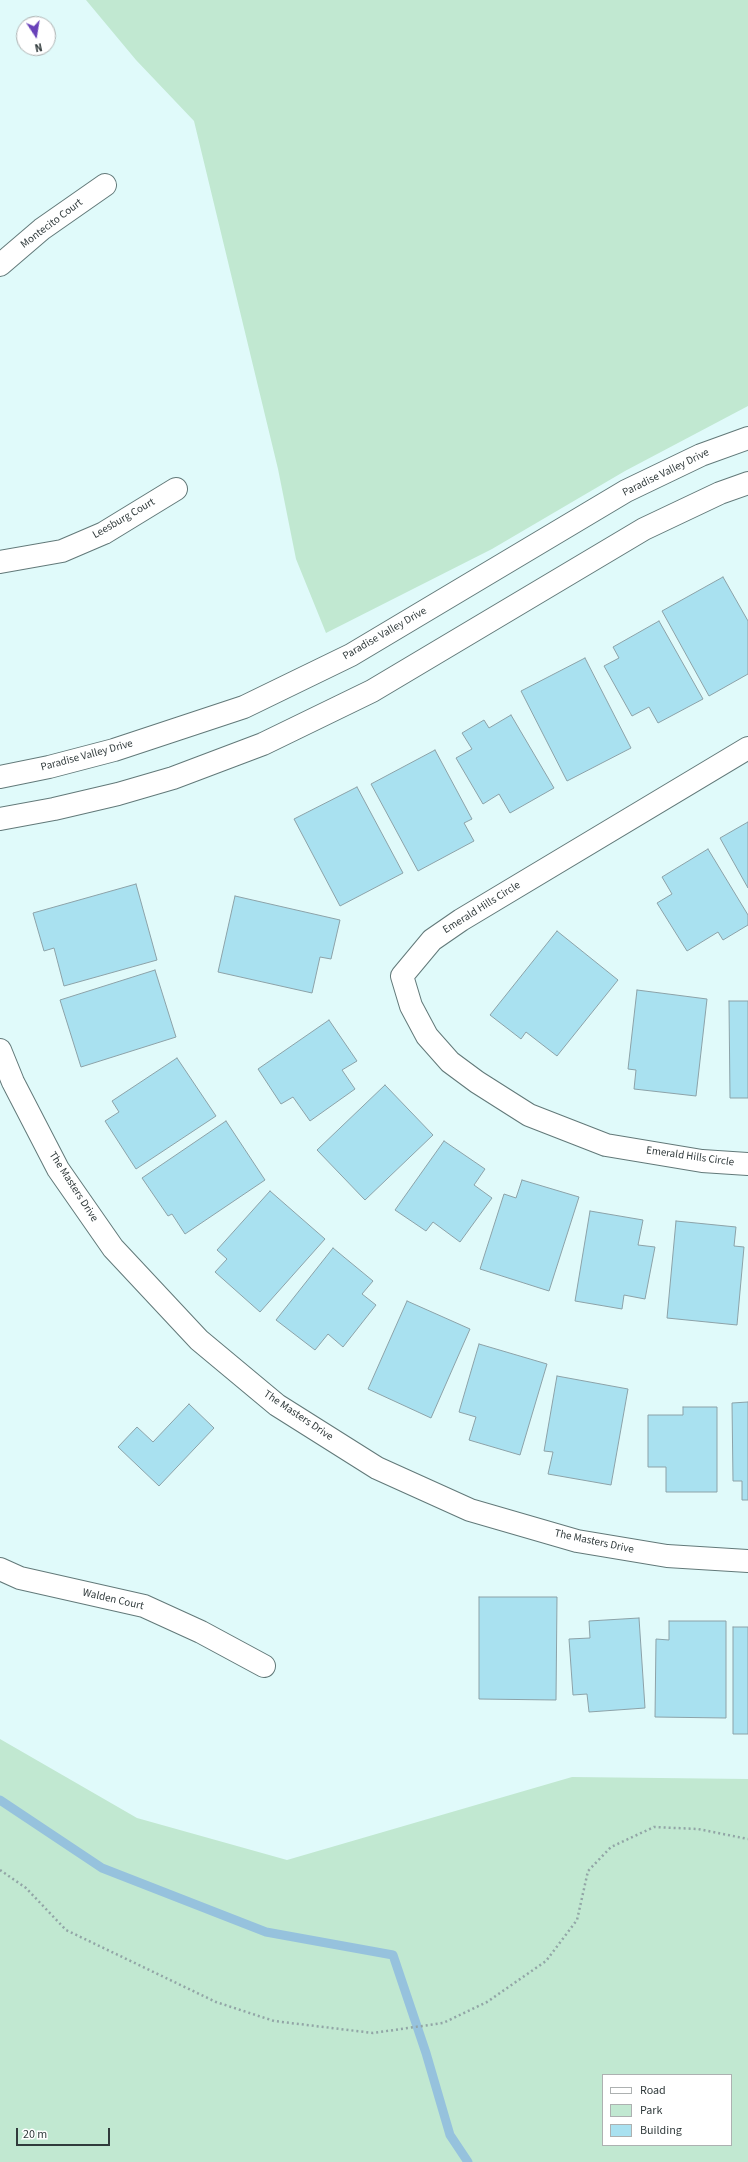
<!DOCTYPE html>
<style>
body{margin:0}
#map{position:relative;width:748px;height:2162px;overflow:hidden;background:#e0fafa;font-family:"Source Sans 3",sans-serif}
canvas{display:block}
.legend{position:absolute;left:602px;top:2074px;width:130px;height:72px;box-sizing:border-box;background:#fff;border:1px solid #adb1b1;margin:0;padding:5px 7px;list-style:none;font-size:12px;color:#313b3c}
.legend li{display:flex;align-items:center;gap:8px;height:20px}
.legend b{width:20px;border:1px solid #adb1b1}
.north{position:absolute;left:16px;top:16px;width:40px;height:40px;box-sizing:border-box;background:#fff;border:1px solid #adb1b1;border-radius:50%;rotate:168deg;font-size:11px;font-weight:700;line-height:16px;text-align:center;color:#313b3c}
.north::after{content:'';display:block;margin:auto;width:14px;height:18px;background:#6841b9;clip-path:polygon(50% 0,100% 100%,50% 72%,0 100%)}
.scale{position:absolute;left:16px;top:2128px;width:94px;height:18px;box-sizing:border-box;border:2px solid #313b3c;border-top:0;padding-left:5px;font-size:12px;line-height:14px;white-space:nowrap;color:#313b3c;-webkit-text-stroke:3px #fff;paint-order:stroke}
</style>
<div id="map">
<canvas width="748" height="2162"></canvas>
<ul class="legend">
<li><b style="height:5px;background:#fff"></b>Road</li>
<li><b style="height:11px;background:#c1e8d1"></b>Park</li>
<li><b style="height:11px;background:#a9e1f0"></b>Building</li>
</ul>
<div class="north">N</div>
<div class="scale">20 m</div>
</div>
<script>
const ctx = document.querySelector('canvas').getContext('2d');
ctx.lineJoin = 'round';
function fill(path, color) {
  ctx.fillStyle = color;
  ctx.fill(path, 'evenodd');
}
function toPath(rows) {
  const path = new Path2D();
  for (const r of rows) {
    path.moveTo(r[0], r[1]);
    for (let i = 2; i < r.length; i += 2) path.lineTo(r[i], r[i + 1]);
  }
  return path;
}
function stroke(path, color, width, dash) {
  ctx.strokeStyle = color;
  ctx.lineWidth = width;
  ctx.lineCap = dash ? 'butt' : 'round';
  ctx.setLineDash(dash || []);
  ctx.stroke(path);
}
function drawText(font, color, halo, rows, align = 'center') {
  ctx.font = font + ' "Source Sans 3",sans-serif';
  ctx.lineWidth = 3;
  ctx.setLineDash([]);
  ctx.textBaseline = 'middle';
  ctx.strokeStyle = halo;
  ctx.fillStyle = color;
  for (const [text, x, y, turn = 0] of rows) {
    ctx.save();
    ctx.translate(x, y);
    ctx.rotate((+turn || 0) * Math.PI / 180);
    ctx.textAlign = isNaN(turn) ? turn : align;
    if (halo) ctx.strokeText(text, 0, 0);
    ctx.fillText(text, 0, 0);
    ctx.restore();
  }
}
const green = toPath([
 [86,0,748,0,748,406,625,471,492,549,326,633,296,559,278,469,194,121,136,60],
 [0,1739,137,1818,287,1860,572,1777,748,1779,748,2162,0,2162],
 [603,2075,731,2075,731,2145,603,2145]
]);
const stream = toPath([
 [0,1800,102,1868,266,1932,393,1955,426,2053,450,2135,468,2162]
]);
const building = toPath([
 [723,577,748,621,748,674,709,696,662,611,723,577],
 [659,621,703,699,658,723,649,707,632,716,604,666,619,658,613,647,659,621],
 [585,658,631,748,567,781,521,691,585,658],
 [511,715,554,788,510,813,499,794,483,804,456,758,472,749,462,733,484,720,489,728,511,715],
 [435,750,472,819,464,823,474,841,418,871,371,784,435,750],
 [357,787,403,873,340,906,294,819,357,787],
 [748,822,748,888,720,838,748,822],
 [708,849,748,915,748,925,723,940,718,932,687,951,657,903,672,894,662,877,708,849],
 [136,884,157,960,64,986,54,948,44,951,33,913,136,884],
 [235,896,340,920,331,959,320,957,312,993,218,972,235,896],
 [557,931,618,980,557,1056,526,1032,521,1039,490,1015,557,931],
 [155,970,176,1037,81,1067,60,1000,155,970],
 [637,990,707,999,696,1096,634,1089,636,1070,628,1069,637,990],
 [729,1001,748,1001,748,1098,730,1098,729,1001],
 [329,1020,357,1061,342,1070,355,1089,310,1121,293,1097,281,1104,258,1069,329,1020],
 [177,1058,216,1116,136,1169,105,1121,119,1112,112,1101,177,1058],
 [385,1085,433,1135,365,1200,317,1150,385,1085],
 [226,1121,265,1180,185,1234,172,1214,168,1216,142,1178,226,1121],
 [444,1141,485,1169,474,1185,492,1198,460,1242,433,1222,426,1231,395,1210,444,1141],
 [522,1180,579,1197,549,1291,480,1269,504,1194,516,1198,522,1180],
 [270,1191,325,1239,260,1312,215,1272,227,1259,217,1250,270,1191],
 [590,1211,643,1220,638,1245,655,1247,645,1299,624,1295,622,1309,575,1301,590,1211],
 [676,1221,736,1227,734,1246,744,1247,737,1325,667,1318,676,1221],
 [333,1248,373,1281,362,1294,376,1305,343,1347,328,1334,315,1350,276,1320,333,1248],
 [407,1301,470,1329,431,1418,368,1389,407,1301],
 [479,1344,547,1364,520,1455,469,1440,476,1417,459,1412,479,1344],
 [557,1376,628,1389,611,1485,548,1474,553,1452,544,1451,557,1376],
 [748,1402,748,1500,742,1500,742,1481,733,1481,732,1403,748,1402],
 [189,1404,214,1428,159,1486,118,1447,137,1427,153,1442,189,1404],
 [683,1407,717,1407,717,1492,666,1492,666,1467,648,1467,648,1415,683,1415,683,1407],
 [479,1597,557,1597,556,1700,479,1699,479,1597],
 [639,1618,645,1708,589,1712,587,1694,573,1695,569,1639,590,1638,589,1621,639,1618],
 [669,1621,726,1621,726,1718,655,1717,656,1639,669,1640,669,1621],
 [733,1627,748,1627,748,1734,733,1734,733,1627]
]);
const path = toPath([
 [0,1870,26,1888,66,1930,216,2002,274,2021,373,2033,443,2023,487,2002,546,1961,577,1920,588,1871,611,1847,654,1827,698,1829,748,1839]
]);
const street = toPath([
 [0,265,42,229,105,185],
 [0,562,62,551,104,533,176,489],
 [748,748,461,920,432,940,402,976,411,1006,427,1036,450,1062,477,1082,529,1115,606,1145,702,1161,748,1164],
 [0,1050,13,1082,58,1169,113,1248,199,1340,277,1405,377,1468,470,1510,577,1541,667,1556,748,1561],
 [0,1569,20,1578,144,1606,201,1632,264,1666]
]);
const secondary = toPath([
 [0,777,49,767,114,750,244,707,351,655,626,491,701,455,748,438],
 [0,819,54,809,118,794,173,778,263,744,372,691,644,529,720,493,748,483]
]);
const streetNames = [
 ["Montecito Court",52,224,-37],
 ["Paradise Valley Drive",666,473,-26],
 ["Leesburg Court",124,519,-30],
 ["Paradise Valley Drive",385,634,-30],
 ["Paradise Valley Drive",87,756,-15],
 ["Emerald Hills Circle",482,908,-32],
 ["Emerald Hills Circle",690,1157,8],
 ["The Masters Drive",73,1187,57],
 ["The Masters Drive",298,1416,34],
 ["The Masters Drive",594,1542,12],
 ["Walden Court",113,1600,13]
];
fill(green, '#c1e8d1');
stroke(stream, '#96c2dd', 9);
fill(building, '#a9e1f0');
stroke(building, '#8ca2a8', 1);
stroke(street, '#627979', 24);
stroke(secondary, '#627979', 24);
stroke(path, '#92a5a6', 2.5, [2, 3]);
stroke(street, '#fff', 22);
stroke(secondary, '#fff', 22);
drawText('11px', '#313b3c', '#fff', streetNames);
</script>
